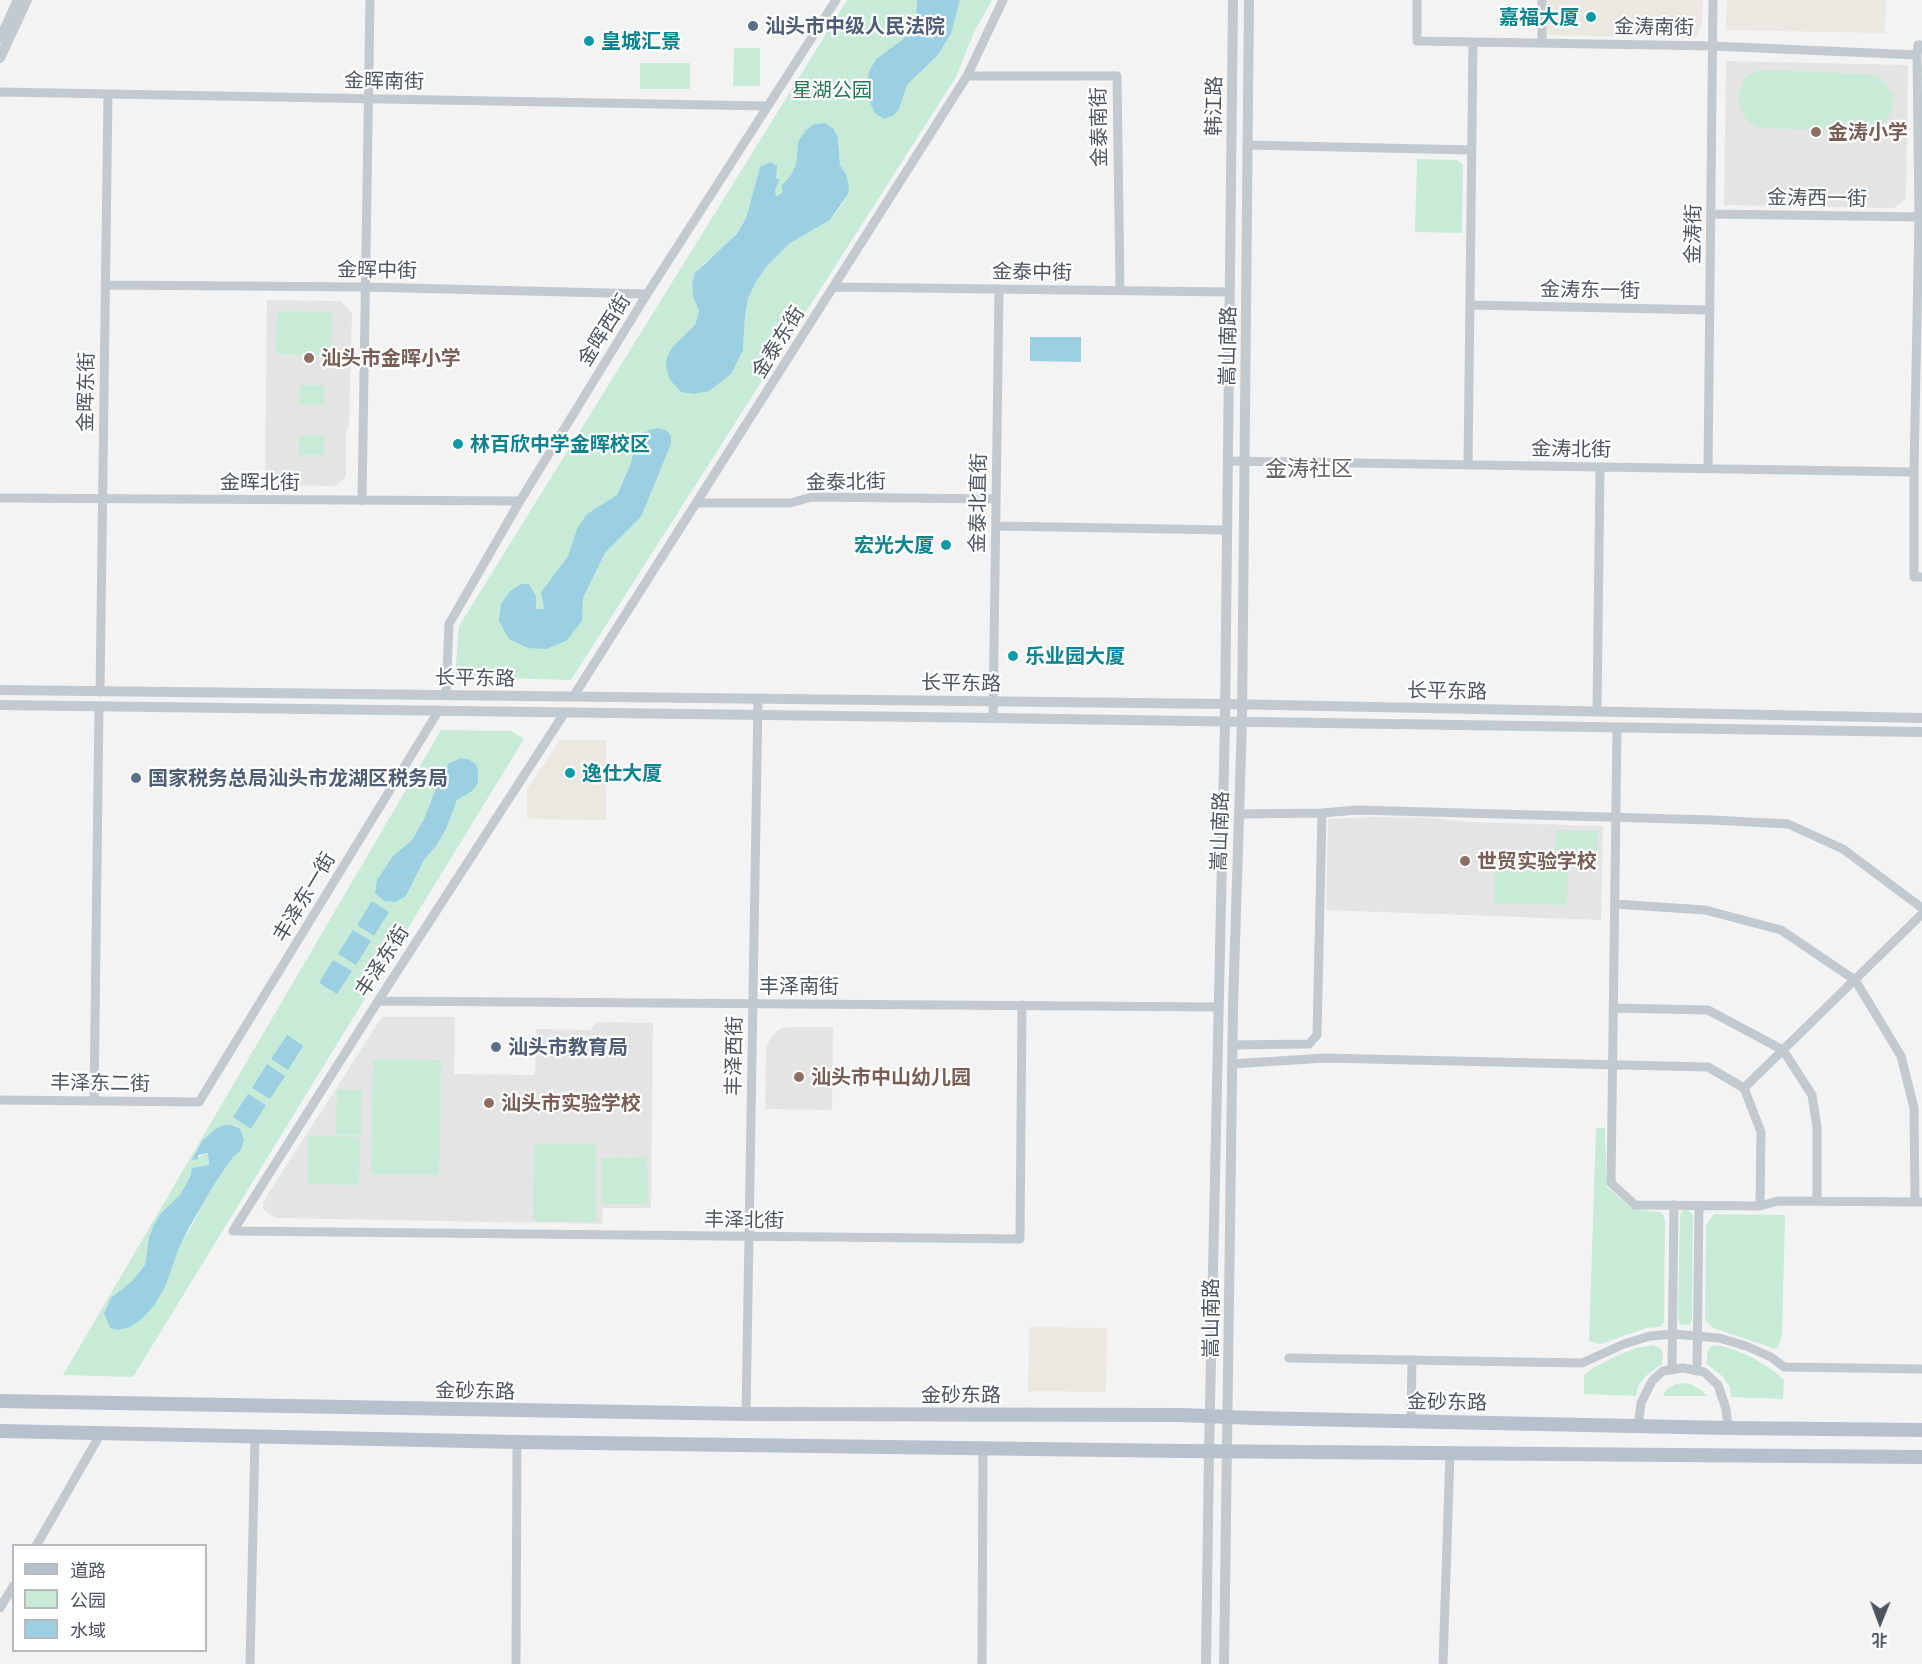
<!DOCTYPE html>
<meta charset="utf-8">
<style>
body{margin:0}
#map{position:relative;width:1922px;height:1664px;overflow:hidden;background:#f4f3f3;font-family:Barlow,"Noto Sans SC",sans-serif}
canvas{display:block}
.legend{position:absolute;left:12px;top:1544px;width:195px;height:108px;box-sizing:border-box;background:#fff;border:2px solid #b7bbbf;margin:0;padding:8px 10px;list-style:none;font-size:18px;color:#4c555e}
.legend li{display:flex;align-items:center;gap:12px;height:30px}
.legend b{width:30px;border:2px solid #b7bbbf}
.north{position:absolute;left:1850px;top:1592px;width:60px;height:60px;-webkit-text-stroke:4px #fff;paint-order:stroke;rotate:181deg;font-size:16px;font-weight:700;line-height:24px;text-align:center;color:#4c555e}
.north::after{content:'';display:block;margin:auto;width:21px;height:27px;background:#4c555e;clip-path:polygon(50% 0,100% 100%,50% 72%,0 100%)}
</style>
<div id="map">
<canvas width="1922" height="1664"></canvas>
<ul class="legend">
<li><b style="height:8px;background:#b6c1cd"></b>道路</li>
<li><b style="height:16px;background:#c8ebd7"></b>公园</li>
<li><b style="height:16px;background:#9ad0e2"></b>水域</li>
</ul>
<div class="north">北</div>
</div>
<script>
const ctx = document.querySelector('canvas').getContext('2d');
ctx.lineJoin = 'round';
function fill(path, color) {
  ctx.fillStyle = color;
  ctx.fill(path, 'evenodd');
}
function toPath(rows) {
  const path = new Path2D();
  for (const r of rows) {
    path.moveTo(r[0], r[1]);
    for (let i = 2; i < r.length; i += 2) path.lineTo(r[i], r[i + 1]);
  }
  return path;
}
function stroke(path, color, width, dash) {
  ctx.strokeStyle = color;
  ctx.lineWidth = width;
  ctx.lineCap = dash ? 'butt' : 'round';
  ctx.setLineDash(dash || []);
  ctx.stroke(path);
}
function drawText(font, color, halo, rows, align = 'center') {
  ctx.font = font + ' Barlow,"Noto Sans SC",sans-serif';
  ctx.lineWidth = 4.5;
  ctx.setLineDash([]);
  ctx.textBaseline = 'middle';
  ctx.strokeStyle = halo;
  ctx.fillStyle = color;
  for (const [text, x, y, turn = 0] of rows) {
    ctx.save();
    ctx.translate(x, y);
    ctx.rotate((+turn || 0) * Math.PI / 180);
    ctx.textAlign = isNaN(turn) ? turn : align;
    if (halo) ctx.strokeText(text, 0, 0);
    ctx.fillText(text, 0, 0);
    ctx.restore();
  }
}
const commercial = toPath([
 [1547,0,1703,0,1702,24,1698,34,1693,38,1547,35],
 [1727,0,1886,0,1885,33,1726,30],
 [560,740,606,740,606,820,527,819,527,789],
 [1029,1327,1107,1328,1106,1392,1028,1391]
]);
const education = toPath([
 [1726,61,1908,65,1906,198,1895,208,1724,205],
 [267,300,341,301,352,313,349,426,346,431,346,476,336,486,265,485],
 [1373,817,1433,818,1470,822,1603,826,1601,920,1326,910,1328,819],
 [382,1017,455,1017,454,1074,535,1075,536,1029,590,1030,598,1022,653,1023,651,1208,603,1208,602,1224,277,1218,269,1214,263,1209,263,1203,268,1194],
 [792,1027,833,1027,832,1110,765,1109,766,1046,774,1034,781,1028]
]);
const green = toPath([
 [847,0,917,0,916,15,910,31,902,40,876,59,869,71,866,85,903,96,907,85,938,55,951,34,960,0,992,0,975,30,956,77,571,680,455,677,459,626],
 [824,123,834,129,838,138,840,165,846,174,848,194,839,209,830,220,790,243,767,266,756,282,748,299,745,315,743,350,673,346,695,325,699,311,693,297,692,284,703,264,727,246,737,234,746,218,760,167,779,179,775,190,776,196,783,192,782,185,791,175,796,164,798,142,814,124],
 [658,428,671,444,641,517,605,553,583,598,582,621,501,604,536,596,536,610,544,609,541,592,568,556,577,529,617,495,631,463,637,437,649,430],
 [734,48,760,48,760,86,733,86],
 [640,63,690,63,690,89,640,89],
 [1761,70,1870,74,1880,78,1890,90,1893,95,1892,110,1885,122,1868,131,1760,128,1748,122,1745,117,1739,103,1738,96,1744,79,1749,74],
 [1417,159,1457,160,1463,165,1462,233,1415,232],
 [277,311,332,312,331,355,276,354],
 [300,385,324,385,324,405,299,404],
 [299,435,324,436,324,455,299,455],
 [441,730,511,731,524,739,133,1377,63,1375],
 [461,758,468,759,475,763,479,777,471,792,457,800,447,827,437,845,424,860,406,896,393,856,412,840,424,819,438,783,449,763],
 [225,1125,241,1150,233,1157,215,1183,178,1250,104,1313,111,1298,132,1281,145,1265,149,1237,161,1213,180,1195,191,1175,209,1165,208,1153,192,1160,202,1141,216,1128],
 [1556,830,1598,831,1597,852,1555,851],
 [1495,863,1568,865,1567,905,1494,903],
 [373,1059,441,1060,439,1175,371,1174],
 [337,1089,362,1090,361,1135,336,1135],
 [1596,1128,1605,1128,1607,1187,1632,1209,1660,1212,1664,1216,1665,1222,1664,1322,1661,1327,1646,1328,1600,1344,1589,1341],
 [308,1136,360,1137,359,1185,308,1184],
 [534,1144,596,1144,596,1222,533,1221],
 [647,1157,648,1204,602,1204,601,1158],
 [1683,1210,1689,1210,1693,1215,1692,1320,1689,1325,1681,1325,1678,1319,1680,1215],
 [1714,1214,1785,1215,1782,1336,1777,1348,1773,1348,1713,1328,1705,1320,1706,1225],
 [1653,1345,1660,1348,1663,1353,1662,1364,1647,1375,1638,1386,1636,1396,1584,1394,1584,1375,1595,1367,1616,1356,1637,1348],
 [1717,1345,1733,1349,1753,1358,1774,1371,1784,1380,1783,1399,1731,1397,1730,1387,1721,1375,1707,1364,1707,1352,1710,1347],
 [1682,1383,1691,1384,1701,1390,1707,1396,1663,1396,1667,1389,1676,1384]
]);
const water = toPath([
 [917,0,960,0,951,34,944,45,938,55,907,85,899,109,894,115,884,119,875,113,867,97,866,85,869,71,876,59,902,40,910,31,916,15],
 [825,123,834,129,838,138,840,165,846,174,849,186,848,194,830,220,790,243,767,266,756,282,748,299,745,315,743,350,731,374,709,391,694,394,681,392,670,380,666,367,667,357,673,346,695,325,699,311,693,297,692,284,695,273,737,234,746,218,760,167,771,162,777,166,776,178,780,179,775,190,776,196,782,193,782,185,791,175,796,164,798,142,806,130,814,124],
 [1030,337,1081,337,1081,362,1030,361],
 [658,428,667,431,671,436,671,444,641,517,605,553,583,598,582,621,566,641,546,649,528,648,509,639,499,621,501,604,510,591,521,584,529,584,536,596,536,609,544,609,541,592,568,556,577,529,587,514,617,495,631,463,637,437,649,430],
 [461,758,468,759,475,763,478,769,478,783,471,792,457,800,447,827,437,845,424,860,406,896,395,902,384,901,375,893,377,880,393,856,412,840,424,819,438,783,449,763],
 [372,901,389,912,374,936,357,925],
 [353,930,371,941,356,965,338,954],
 [333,960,352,971,337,994,319,983],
 [287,1035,303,1046,288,1070,271,1059],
 [267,1064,285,1076,270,1099,252,1088],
 [248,1094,266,1105,251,1129,233,1117],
 [225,1125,231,1125,240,1129,244,1139,241,1150,233,1157,215,1183,190,1226,178,1250,165,1287,155,1304,143,1318,130,1327,118,1330,110,1328,104,1313,111,1298,132,1281,145,1265,149,1237,154,1225,161,1213,180,1195,191,1175,192,1168,209,1165,208,1153,198,1155,198,1159,192,1160,202,1141,216,1128]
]);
const minor = toPath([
 [1417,0,1417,41,1713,46,1917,55,1918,45,1922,45],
 [1542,0,1542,43],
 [1917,55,1919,217,1914,472,1914,577,1922,577],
 [967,76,1117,76,1120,291],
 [0,92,766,106],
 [1247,145,1472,150],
 [1711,214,1922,217],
 [105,285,365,287,647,294],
 [834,287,1230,292],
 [1470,305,1710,310],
 [1228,461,1914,472],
 [1468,465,1473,42],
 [1708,469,1713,0],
 [0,498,520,501],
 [362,501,370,0],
 [697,503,790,503,812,497,996,499],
 [996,526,1227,530],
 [100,692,108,94],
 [446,695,449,624,520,501,647,294,836,0],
 [573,697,967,76,1003,0],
 [1597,711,1600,467],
 [993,718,999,289],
 [1617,727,1611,1183,1635,1205,1760,1206,1778,1201,1922,1202],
 [1239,814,1322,813,1357,810,1712,820,1788,824,1843,849,1922,908],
 [1615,904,1705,910,1781,930,1855,980,1901,1056,1914,1108,1915,1202],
 [378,1001,1218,1007],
 [1613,1008,1708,1010,1783,1050,1812,1095,1817,1127,1817,1201],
 [1232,1045,1309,1044,1317,1035,1322,813],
 [1232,1064,1325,1058,1708,1067,1744,1088,1761,1132,1760,1206],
 [1744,1088,1922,914],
 [0,1100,199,1102,439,710],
 [94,1101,99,706],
 [233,1231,1020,1239,1022,1005],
 [233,1231,378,1001,565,712],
 [1289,1358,1582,1363,1624,1344,1650,1336,1673,1334,1719,1338,1746,1346,1771,1357,1784,1367,1922,1369],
 [1672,1370,1674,1205],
 [1697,1371,1699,1206],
 [746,1414,758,699],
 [1411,1421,1412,1360],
 [1638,1426,1641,1403,1652,1381,1663,1371,1683,1368,1704,1372,1718,1385,1726,1409,1728,1428],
 [36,1546,101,1433],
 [0,1608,14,1585],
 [250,1664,255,1436],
 [516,1664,517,1442],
 [982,1664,983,1448],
 [1443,1664,1450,1453]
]);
const tertiary = toPath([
 [0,39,18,0],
 [0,58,27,0],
 [0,690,1225,704,1922,718],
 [0,705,993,718,1922,732],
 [1206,1664,1209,1451,1225,721,1233,0],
 [1224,1664,1233,1006,1242,721,1249,0]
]);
const primary = toPath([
 [0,1401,746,1414,1181,1415,1254,1418,1728,1428,1922,1430],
 [0,1431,517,1442,1182,1451,1922,1457]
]);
const markers = [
 [1591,17,6,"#0f9aa8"],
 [753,26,6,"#5c6f8a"],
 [589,41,6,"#0f9aa8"],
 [1816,132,6,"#8d6e63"],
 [309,358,6,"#8d6e63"],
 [458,444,6,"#0f9aa8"],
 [946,545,6,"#0f9aa8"],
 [1013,656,6,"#0f9aa8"],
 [570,773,6,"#0f9aa8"],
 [136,778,6,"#5c6f8a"],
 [1465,861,6,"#8d6e63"],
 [496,1047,6,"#5c6f8a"],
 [799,1077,6,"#8d6e63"],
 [489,1103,6,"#8d6e63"]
];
const cultureNames = [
 ["嘉福大厦",1579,17,"right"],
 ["皇城汇景",601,41],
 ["林百欣中学金晖校区",470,444],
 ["宏光大厦",934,545,"right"],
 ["乐业园大厦",1025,656],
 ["逸仕大厦",582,773]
];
const serviceNames = [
 ["汕头市中级人民法院",765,26],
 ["国家税务总局汕头市龙湖区税务局",148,778],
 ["汕头市教育局",508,1047]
];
const streetNames = [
 ["金涛南街",1654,27,1],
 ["金晖南街",384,81,1],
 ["韩江路",1214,106,-89],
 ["金泰南街",1099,127,-91],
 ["金涛西一街",1817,198,1],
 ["金涛街",1693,234,-89],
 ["金晖中街",377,270,1],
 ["金泰中街",1032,272,1],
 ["金涛东一街",1590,290,1],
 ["金晖西街",604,330,-58],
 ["金泰东街",778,342,-58],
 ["嵩山南路",1228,346,-89],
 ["金晖东街",86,392,-89],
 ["金涛北街",1571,449,1],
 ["金晖北街",260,482],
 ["金泰北街",846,482,-1],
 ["金泰北直街",978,503,-89],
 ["长平东路",475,678,1],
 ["长平东路",961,683,1],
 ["长平东路",1447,691,1],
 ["嵩山南路",1220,831,-88],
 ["丰泽东一街",304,897,-59],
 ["丰泽东街",382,961,-57],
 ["丰泽南街",799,986],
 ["丰泽西街",734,1056,-89],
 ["丰泽东二街",100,1083,1],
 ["丰泽北街",744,1220,1],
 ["嵩山南路",1211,1318,-90],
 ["金砂东路",475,1391,1],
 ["金砂东路",961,1395],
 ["金砂东路",1447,1402,1]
];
const parkNames = [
 ["星湖公园",832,90]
];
const educationNames = [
 ["金涛小学",1828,132],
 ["汕头市金晖小学",321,358],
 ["世贸实验学校",1477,861],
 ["汕头市中山幼儿园",811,1077],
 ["汕头市实验学校",501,1103]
];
const quarterNames = [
 ["金涛社区",1309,469]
];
fill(commercial, '#eae8e1');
fill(education, '#e5e4e4');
fill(green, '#c8ebd7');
fill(water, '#9ad0e2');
stroke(minor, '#c2c9cf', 9);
stroke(tertiary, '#c2c9cf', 10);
stroke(primary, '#b6c1cd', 14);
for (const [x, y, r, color] of markers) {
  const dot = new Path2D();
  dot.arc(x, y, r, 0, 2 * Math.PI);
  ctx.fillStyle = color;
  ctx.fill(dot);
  stroke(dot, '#fff', 2);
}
drawText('bold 20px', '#0d838f', '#fff', cultureNames, 'left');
drawText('bold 20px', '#4e5e75', '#fff', serviceNames, 'left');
drawText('20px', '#4c555e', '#fff', streetNames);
drawText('20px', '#247852', '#fff', parkNames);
drawText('bold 20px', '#785e54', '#fff', educationNames, 'left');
drawText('22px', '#606266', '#fff', quarterNames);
</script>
